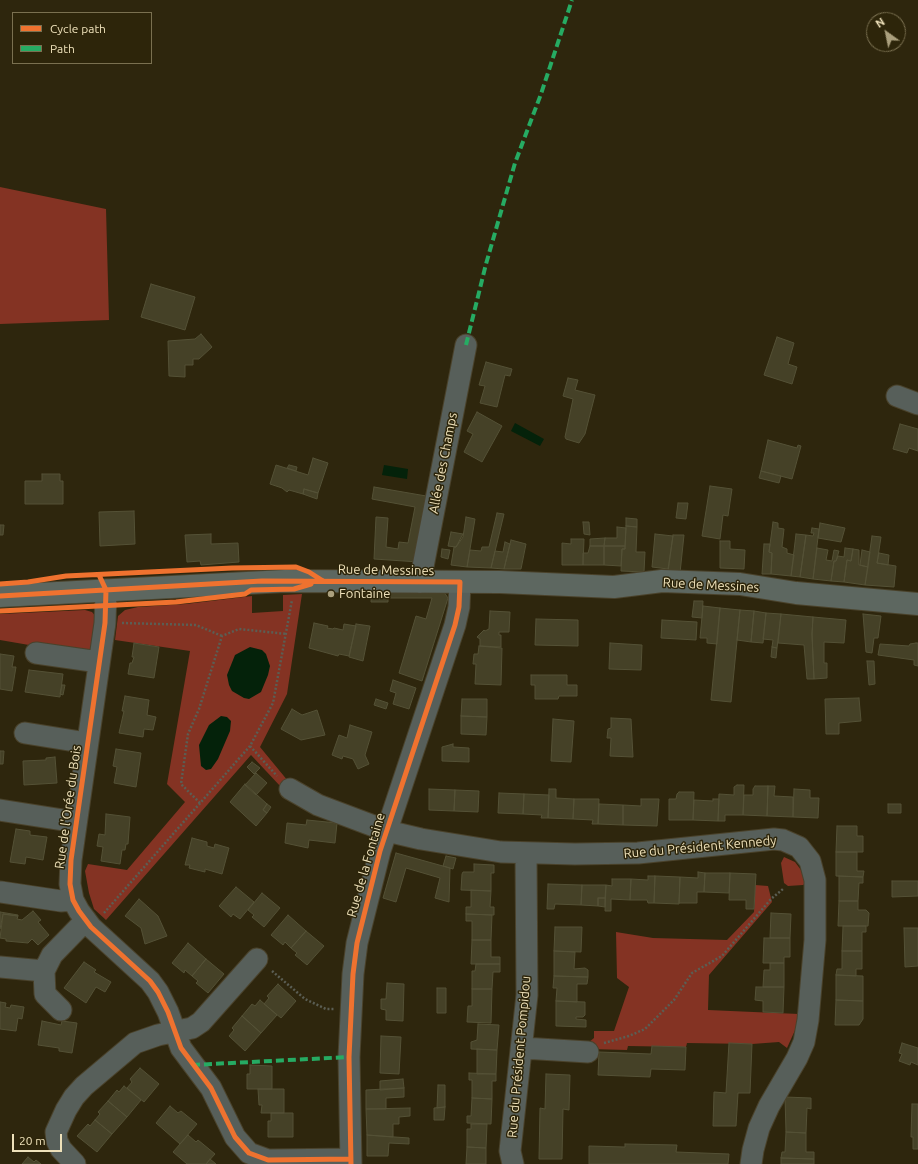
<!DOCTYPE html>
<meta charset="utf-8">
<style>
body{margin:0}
#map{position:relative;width:918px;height:1164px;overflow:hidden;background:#2e260d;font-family:Ubuntu,sans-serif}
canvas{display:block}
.legend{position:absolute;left:12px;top:12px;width:140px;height:52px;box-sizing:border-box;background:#2d250a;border:1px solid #7a7050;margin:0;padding:5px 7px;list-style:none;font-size:12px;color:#eee1ba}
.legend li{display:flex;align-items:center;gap:8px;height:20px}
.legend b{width:20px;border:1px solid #7a7050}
.north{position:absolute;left:866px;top:12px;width:40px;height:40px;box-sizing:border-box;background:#2d250a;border:1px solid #7a7050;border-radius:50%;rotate:327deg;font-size:11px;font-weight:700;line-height:16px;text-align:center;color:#eee1ba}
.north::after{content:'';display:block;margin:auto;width:14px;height:18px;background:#aba07d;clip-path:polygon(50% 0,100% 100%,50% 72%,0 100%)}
.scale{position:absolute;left:12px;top:1134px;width:50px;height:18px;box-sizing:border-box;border:2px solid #eee1ba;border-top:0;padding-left:5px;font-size:12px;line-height:14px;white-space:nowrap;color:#eee1ba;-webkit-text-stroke:3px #2d250a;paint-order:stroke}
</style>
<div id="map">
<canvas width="918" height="1164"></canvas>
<ul class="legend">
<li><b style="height:5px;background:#ef722f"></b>Cycle path</li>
<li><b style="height:5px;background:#26ab63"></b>Path</li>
</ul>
<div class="north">N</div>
<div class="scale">20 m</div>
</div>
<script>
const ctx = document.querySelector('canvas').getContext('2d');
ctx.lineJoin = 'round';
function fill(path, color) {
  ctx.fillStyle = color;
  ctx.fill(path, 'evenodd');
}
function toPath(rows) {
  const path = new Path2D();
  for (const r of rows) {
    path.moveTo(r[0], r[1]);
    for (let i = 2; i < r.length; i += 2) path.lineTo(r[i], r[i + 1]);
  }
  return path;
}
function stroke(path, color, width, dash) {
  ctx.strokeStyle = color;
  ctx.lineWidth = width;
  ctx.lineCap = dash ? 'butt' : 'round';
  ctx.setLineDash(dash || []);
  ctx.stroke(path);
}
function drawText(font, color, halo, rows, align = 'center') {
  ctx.font = font + ' Ubuntu,sans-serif';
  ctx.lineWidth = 3;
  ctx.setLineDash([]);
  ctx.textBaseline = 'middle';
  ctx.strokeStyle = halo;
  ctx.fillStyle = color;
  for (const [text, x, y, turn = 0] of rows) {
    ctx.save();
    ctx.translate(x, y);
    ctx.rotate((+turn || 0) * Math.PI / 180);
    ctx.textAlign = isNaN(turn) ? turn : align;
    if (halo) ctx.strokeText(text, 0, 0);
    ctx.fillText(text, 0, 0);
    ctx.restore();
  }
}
const green = toPath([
 [0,187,106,209,109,320,0,324],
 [302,594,287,694,260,747,288,781,281,787,251,755,106,920,94,909,89,893,85,871,88,864,127,870,185,802,167,784,190,651,115,640,118,616,125,610,138,607,186,604,252,596,252,613,283,611,283,595],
 [85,610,92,612,97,618,96,644,87,655,0,640,0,614],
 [784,857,795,862,801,870,806,883,803,885,788,886,784,883,781,863],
 [755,885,768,886,772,902,709,975,708,1010,799,1014,796,1028,787,1048,779,1042,752,1044,687,1043,686,1047,628,1046,627,1050,590,1049,584,1046,594,1038,594,1031,614,1031,629,987,617,978,616,932,653,938,727,940,754,912]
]);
const water = toPath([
 [515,423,544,439,540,446,511,431],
 [384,465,408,469,407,479,382,475],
 [250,647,262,650,266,654,270,666,268,675,261,692,249,699,244,698,232,691,229,685,227,675,235,655],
 [221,716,227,717,231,721,230,731,218,759,211,769,206,770,201,766,199,745,209,725]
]);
const building = toPath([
 [151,284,195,297,185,330,141,317,151,284],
 [201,334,212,347,199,359,193,359,193,365,185,365,185,377,169,376,168,341,195,339,201,334],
 [777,337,794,343,788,364,797,367,792,384,764,375,777,337],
 [486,362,512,369,510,376,505,375,497,407,480,403,485,386,479,385,486,362],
 [568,378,578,380,575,390,595,395,585,434,579,443,566,439,565,437,573,399,563,396,568,378],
 [477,412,502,426,482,462,464,452,473,434,467,431,477,412],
 [900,424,918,429,918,451,909,448,907,453,893,449,900,424],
 [768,440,797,448,798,445,801,446,792,479,761,471,768,440],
 [313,458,328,463,318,493,304,489,303,494,289,490,287,492,282,488,270,484,276,465,308,475,313,458],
 [289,465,297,467,296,471,287,468,289,465],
 [761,471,781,476,779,483,759,478,761,471],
 [42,474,60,474,60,481,63,481,63,504,25,504,25,481,42,481,42,474],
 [710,486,732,489,728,516,723,515,720,539,702,536,710,486],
 [374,487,432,497,419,562,374,559,376,517,388,518,386,547,398,549,399,542,408,543,415,507,372,499,374,487],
 [304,489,318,493,317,499,303,494,304,489],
 [678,503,688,503,686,519,676,518,678,503],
 [134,511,135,544,100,546,99,512,134,511],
 [497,513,504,514,491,568,467,567,470,550,481,551,482,547,489,547,497,513],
 [466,517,475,519,467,567,451,565,454,547,456,547,463,537,466,517],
 [626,518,637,519,637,527,626,526,626,518],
 [583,522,589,522,590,535,584,534,583,522],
 [773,522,778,523,778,528,784,529,782,547,787,549,787,553,794,555,791,576,771,574,772,553,769,552,773,522],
 [820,523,845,528,841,542,818,538,820,523],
 [0,525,4,525,3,535,0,535,0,525],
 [626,526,637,527,636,552,645,552,644,572,621,571,622,549,625,549,626,526],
 [617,527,626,528,625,546,604,546,605,538,617,538,617,527],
 [812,528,819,529,813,579,800,577,806,535,813,536,814,533,811,533,812,528],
 [451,532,463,534,456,547,448,546,451,532],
 [211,534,211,544,238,543,239,562,201,565,200,561,187,562,185,535,211,534],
 [655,534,673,536,668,569,652,567,655,534],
 [796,534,806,535,800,577,791,576,796,534],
 [673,535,684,535,680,573,668,572,673,535],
 [872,536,881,537,877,563,896,566,894,587,865,585,872,536],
 [605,538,604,546,590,546,590,539,605,538],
 [571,539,584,539,583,565,562,565,562,543,571,544,571,539],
 [511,540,526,544,521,569,504,569,511,540],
 [720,541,730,541,730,549,745,550,744,569,720,568,720,541],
 [505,542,510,544,504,569,491,568,495,551,503,552,505,542],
 [764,544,770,544,769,552,772,553,771,574,762,574,764,544],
 [590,546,604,546,604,565,583,565,583,553,588,553,590,546],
 [604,546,625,546,625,549,622,549,621,566,604,565,604,546],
 [817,548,828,550,826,560,832,561,834,550,839,551,836,561,834,561,831,581,813,579,817,548],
 [845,548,853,549,851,561,847,560,844,582,831,581,834,561,836,561,838,556,844,557,845,548],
 [442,549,450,550,448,559,441,557,442,549],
 [853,549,859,550,859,565,868,567,865,585,844,582,847,560,851,561,853,549],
 [862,550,870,552,868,567,860,565,862,550],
 [879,553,889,555,888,565,877,563,879,553],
 [372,586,440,586,448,598,422,681,399,673,416,616,426,619,432,598,388,598,388,602,371,602,372,586],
 [694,601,703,601,702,618,692,617,694,601],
 [703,606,720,608,717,644,707,643,707,638,700,638,703,606],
 [720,608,740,610,731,702,711,700,720,608],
 [740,610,754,611,751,642,737,640,740,610],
 [490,611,510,612,509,632,499,632,499,635,501,635,501,647,480,646,480,639,477,637,484,630,485,631,489,629,490,611],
 [754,611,766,613,763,643,751,642,754,611],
 [766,613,781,614,777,648,772,647,773,640,763,639,766,613],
 [781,614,813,617,812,634,814,679,807,679,804,645,778,643,781,614],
 [863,614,881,616,878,638,874,638,872,653,866,652,863,614],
 [813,617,846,620,844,643,824,642,824,663,827,663,827,678,814,679,812,634,813,617],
 [536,619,578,620,578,646,535,645,536,619],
 [662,620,697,622,696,640,661,638,662,620],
 [314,623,328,626,327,628,333,629,334,628,343,630,344,624,356,626,349,656,339,654,338,656,309,648,314,623],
 [356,624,370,626,363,661,349,657,356,624],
 [134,643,159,647,154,678,128,674,130,663,132,663,134,657,132,657,134,643],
 [610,643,642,645,641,670,609,669,610,643],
 [916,643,918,643,918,666,914,665,914,660,878,655,880,644,909,646,910,644,916,643],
 [479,646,502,648,501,685,475,684,476,664,473,664,474,654,478,654,479,646],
 [772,647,777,648,776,658,771,657,772,647],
 [0,654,14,656,12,667,16,667,12,691,0,689,0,654],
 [867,661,874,661,875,684,869,685,867,661],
 [29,670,63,674,60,697,25,692,29,670],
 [531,675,567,675,567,685,577,685,577,696,559,696,558,699,535,699,535,685,531,685,531,675],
 [393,680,416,688,409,709,393,704,396,693,390,691,393,680],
 [62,685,65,685,63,695,60,694,62,685],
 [125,696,149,700,147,715,156,717,153,730,144,729,143,737,119,733,124,711,122,711,125,696],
 [859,698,861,721,839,723,839,734,826,734,825,699,859,698],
 [376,699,388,703,386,709,374,705,376,699],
 [462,699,487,699,487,717,461,716,462,699],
 [292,709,302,715,317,710,325,735,301,740,281,729,292,709],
 [461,716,487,717,486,735,461,734,461,716],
 [611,718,631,719,633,757,610,756,611,738,607,738,608,729,611,728,611,718],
 [553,719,574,721,571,762,551,761,553,719],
 [350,725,372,732,365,755,369,764,358,769,353,759,343,756,342,759,332,755,339,735,347,738,350,725],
 [453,744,453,747,469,748,469,762,442,761,442,747,453,744],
 [116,749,141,753,136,787,114,783,117,767,113,766,116,749],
 [0,751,4,751,3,764,0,764,0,751],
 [55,757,57,783,24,785,23,761,46,760,46,758,55,757],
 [252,762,260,768,254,774,247,767,252,762],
 [256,773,267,783,256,795,245,785,256,773],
 [245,784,267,804,263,810,267,813,256,826,230,802,245,784],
 [737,785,744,785,743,815,725,815,725,821,718,821,719,794,734,795,734,787,737,785],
 [755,786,768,786,767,816,743,815,744,795,753,795,753,789,755,786],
 [768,786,775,786,774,796,793,797,793,817,767,816,768,786],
 [429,789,455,790,454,811,429,810,429,789],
 [549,789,556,789,556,798,574,799,573,819,548,818,549,789],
 [794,789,810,790,810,798,819,798,818,818,793,817,794,789],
 [455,790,479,791,478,812,454,811,455,790],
 [679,792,694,792,693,820,669,820,669,799,676,799,677,794,679,792],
 [499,793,524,794,523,814,498,813,499,793],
 [524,794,549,795,548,818,541,818,542,815,523,814,524,794],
 [574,799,599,799,598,824,592,824,593,820,573,819,574,799],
 [641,799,659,799,657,826,623,825,623,805,641,806,641,799],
 [713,799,719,799,718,821,693,820,694,800,713,801,713,799],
 [267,804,271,807,267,813,263,810,267,804],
 [599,804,623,805,623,825,598,824,599,804],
 [888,804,901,804,901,813,888,813,888,804],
 [106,814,130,817,128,844,126,844,125,850,122,850,120,864,101,861,103,847,97,846,99,834,105,835,106,814],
 [307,820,337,823,335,843,309,840,308,848,285,843,287,823,306,825,307,820],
 [837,826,857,826,857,836,863,836,863,852,836,852,837,826],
 [16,829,30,831,30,835,47,837,43,860,26,857,25,864,10,862,16,829],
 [192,838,207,842,207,846,214,848,215,844,229,848,222,874,205,869,205,872,189,868,190,865,185,865,192,838],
 [836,852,857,852,857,871,864,871,863,877,836,876,836,852],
 [396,853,450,868,449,902,435,898,440,878,406,868,396,902,383,898,396,853],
 [446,856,456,858,453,869,443,866,446,856],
 [474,864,494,865,494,873,491,873,491,891,461,890,462,874,463,872,474,872,474,864],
 [698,872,705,873,704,892,697,892,697,903,679,903,680,877,698,878,698,872],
 [705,873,730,873,729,893,704,892,705,873],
 [730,873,756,874,754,909,746,909,746,900,729,900,730,873],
 [648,876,655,876,654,903,648,903,647,900,630,900,631,879,648,880,648,876],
 [655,876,680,877,679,904,654,903,655,876],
 [839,876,863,877,863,883,859,883,858,901,839,901,839,876],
 [612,879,631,879,630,900,611,899,611,911,605,911,606,885,612,886,612,879],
 [892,881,918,881,918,896,892,897,892,881],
 [548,884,582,885,581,905,555,904,554,909,547,909,548,884],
 [582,885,606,885,605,898,598,898,598,906,581,905,582,885],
 [236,887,254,902,240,919,233,914,231,917,219,906,236,887],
 [471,890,491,891,490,907,494,907,494,915,466,914,466,907,471,907,471,890],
 [262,893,280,908,264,927,252,917,254,915,248,910,262,893],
 [598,898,605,898,605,907,598,906,598,898],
 [139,899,158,916,167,936,145,944,141,928,125,916,139,899],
 [839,901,858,901,858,910,866,910,869,913,868,926,838,926,839,901],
 [33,911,41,920,38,922,49,935,38,945,32,939,28,943,6,941,6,939,0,938,3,914,18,916,17,919,22,920,33,911],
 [0,912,18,915,18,916,3,914,0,929,0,912],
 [771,913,791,914,790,938,770,938,771,913],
 [466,914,492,915,491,940,472,940,472,921,466,921,466,914],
 [288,915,306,931,291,948,285,942,283,945,271,935,288,915],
 [843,926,866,926,866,932,862,932,862,951,842,951,843,926],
 [555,927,582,927,581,952,554,951,555,927],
 [904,928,918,928,918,966,905,967,904,928],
 [306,931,324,946,307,965,295,955,297,953,291,948,306,931],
 [764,938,790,938,790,957,784,957,784,963,763,963,764,938],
 [472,940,491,940,491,957,500,957,500,964,471,964,472,940],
 [188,943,206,959,192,976,185,970,184,973,172,963,188,943],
 [554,951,575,952,574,969,585,968,588,970,588,977,554,976,554,951],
 [842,951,862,951,862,969,856,969,856,976,836,975,837,969,842,969,842,951],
 [206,959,224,974,208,993,196,983,198,981,192,976,206,959],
 [84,962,96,970,94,972,111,982,105,992,96,987,86,1003,64,988,84,962],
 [770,963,784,963,784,987,763,987,764,970,770,970,770,963],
 [476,964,500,964,500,972,493,972,492,989,472,989,472,971,475,971,476,964],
 [836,975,863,976,863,1001,836,1000,836,975],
 [554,976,588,977,587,984,577,984,577,1002,556,1001,557,988,553,988,554,976],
 [387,983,404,984,403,1021,386,1020,386,1010,381,1009,381,999,386,999,387,983],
 [278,984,296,1001,281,1018,264,1004,269,998,267,996,278,984],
 [756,987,784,987,783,1013,763,1012,763,1001,755,1000,756,987],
 [437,988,446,988,446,1013,437,1013,437,988],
 [472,989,492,989,491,1023,467,1022,468,1006,472,1006,472,989],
 [260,1000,277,1015,261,1033,242,1016,252,1004,255,1006,260,1000],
 [836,1000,863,1001,863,1019,859,1025,835,1025,836,1000],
 [556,1001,585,1002,585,1015,583,1017,576,1017,576,1019,586,1020,586,1027,556,1026,556,1001],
 [0,1002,6,1003,5,1007,10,1008,11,1005,24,1007,22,1019,18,1018,16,1031,0,1029,0,1002],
 [242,1016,261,1033,245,1051,229,1036,234,1030,232,1028,242,1016],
 [42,1021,61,1025,62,1021,77,1023,72,1053,59,1051,59,1048,38,1045,42,1021],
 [478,1024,499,1025,497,1050,471,1049,471,1042,477,1040,478,1024],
 [381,1036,401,1037,399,1074,380,1073,381,1036],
 [729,1043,752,1044,750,1093,738,1093,736,1126,713,1126,714,1092,726,1093,729,1043],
 [902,1043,918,1048,918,1065,911,1062,910,1065,899,1061,902,1054,899,1053,902,1043],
 [652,1046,686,1047,685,1070,651,1069,650,1077,598,1075,599,1052,651,1054,652,1046],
 [477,1049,497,1050,496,1074,477,1074,477,1049],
 [250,1065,272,1066,272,1089,247,1089,247,1074,250,1074,250,1065],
 [140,1068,159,1084,144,1102,127,1088,132,1082,130,1079,140,1068],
 [469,1073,496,1074,496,1081,492,1081,492,1099,472,1098,472,1080,469,1080,469,1073],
 [546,1074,570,1075,569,1110,563,1109,562,1159,539,1159,540,1108,545,1109,546,1074],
 [403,1079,404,1088,380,1090,380,1081,403,1079],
 [438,1085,445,1085,445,1107,437,1108,438,1085],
 [124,1086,141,1100,127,1117,108,1101,117,1090,119,1092,124,1086],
 [404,1088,404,1097,386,1098,386,1109,366,1109,366,1090,404,1088],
 [258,1089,284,1089,284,1113,261,1113,262,1105,259,1105,258,1089],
 [785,1097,811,1098,811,1109,807,1108,806,1133,786,1132,785,1097],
 [472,1098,492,1099,491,1124,467,1123,467,1116,471,1116,472,1098],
 [108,1101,127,1117,112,1134,95,1120,100,1114,98,1112,108,1101],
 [912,1104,918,1104,918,1149,913,1149,913,1137,911,1137,912,1104],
 [170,1106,178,1113,181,1111,197,1124,180,1144,156,1123,170,1106],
 [445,1107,444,1120,434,1120,434,1108,445,1107],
 [410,1108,410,1116,399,1117,399,1124,393,1124,393,1137,367,1135,366,1109,410,1108],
 [271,1113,293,1113,293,1137,268,1137,268,1121,271,1121,271,1113],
 [95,1120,112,1134,97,1152,77,1136,88,1124,90,1126,95,1120],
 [471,1124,487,1124,486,1148,467,1147,467,1129,471,1129,471,1124],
 [786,1132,806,1133,806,1152,814,1152,814,1159,781,1158,782,1152,785,1152,786,1132],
 [188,1135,196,1142,198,1140,215,1154,206,1164,187,1164,173,1152,188,1135],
 [367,1135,409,1138,409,1144,389,1143,388,1156,367,1156,367,1135],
 [625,1144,677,1145,676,1152,729,1154,728,1164,589,1164,589,1146,625,1147,625,1144],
 [467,1147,486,1148,486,1164,466,1164,467,1147],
 [28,1157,34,1162,36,1160,41,1164,22,1164,28,1157],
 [781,1158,814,1159,814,1164,781,1164,781,1158],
 [210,1159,216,1164,206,1164,210,1159]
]);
const path = toPath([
 [122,623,196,625,222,636],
 [250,746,277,776],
 [200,803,181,784,188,734,199,709,222,636,239,629,287,634],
 [104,913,250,746,273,703,292,600],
 [272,971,305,999,326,1009,334,1009],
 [604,1043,629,1036,645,1029,674,1000,692,973,722,956,771,899,783,889]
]);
const minor = toPath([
 [897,396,918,404],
 [420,582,466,345],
 [106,590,105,623,71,860,70,884,73,900,79,911,91,927,150,981,158,992,168,1012,181,1048,211,1088,235,1137,249,1153,268,1160,350,1159],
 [36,653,99,662],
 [25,733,87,743],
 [290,789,318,805,387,831,421,839,501,852,575,854,638,853,774,839,783,840,799,847,810,861,815,880,815,940,808,1020,804,1042,797,1058,769,1106,759,1128,753,1150,751,1164],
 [0,810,76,822],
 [1,892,61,901,73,900],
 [0,967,44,971,52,955,86,920],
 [44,971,45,994,61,1010],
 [523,1048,588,1052],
 [75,1164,61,1149,57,1141,56,1132,66,1110,74,1097,84,1086,135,1043,158,1035,192,1028,201,1022,257,959],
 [351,1164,349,1057,353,974,357,943,380,851,455,625,459,607,460,582],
 [513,1164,510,1151,527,995,526,854]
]);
const major = toPath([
 [0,596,285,581,500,582,614,587,662,581,740,584,796,593,918,604]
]);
const quiet = toPath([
 [466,345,486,264,515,163,541,94,572,0],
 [192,1065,349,1057]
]);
const cycleway = toPath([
 [99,575,106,590,105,623,71,860,70,884,73,900,79,911,91,927,150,981,158,992,168,1012,181,1048,211,1088,235,1137,249,1153,268,1160,350,1159],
 [0,584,28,582,66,576,232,568,296,567,309,572,323,581],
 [0,596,262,581,460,582,459,607,455,625,380,851,357,943,353,974,349,1057,351,1164],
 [0,611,176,602,245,594,251,590,294,589,311,584]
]);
const markers = [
 [331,594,4,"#aba07d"]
];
const streetNames = [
 ["Allée des Champs",443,463,-79],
 ["Rue de Messines",386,570,1],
 ["Rue de Messines",711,585,3],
 ["Rue de l'Orée du Bois",68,807,-82],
 ["Rue du Président Kennedy",700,847,-5],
 ["Rue de la Fontaine",366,865,-74],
 ["Rue du Président Pompidou",519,1057,-85]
];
const poiNames = [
 ["Fontaine",339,594]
];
fill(green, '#843323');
fill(water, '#04220a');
fill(building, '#454127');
stroke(building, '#545136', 1);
stroke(minor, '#4a422b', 23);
stroke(major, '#4a422b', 24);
stroke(path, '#5b5e54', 2.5, [2, 2]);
stroke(minor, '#575f5a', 21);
stroke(major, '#5d6760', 22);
stroke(quiet, '#26ab63', 4, [8, 4]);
stroke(cycleway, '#ef722f', 5);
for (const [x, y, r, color] of markers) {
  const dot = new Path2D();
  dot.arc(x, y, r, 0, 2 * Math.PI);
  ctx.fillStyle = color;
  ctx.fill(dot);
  stroke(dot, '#2d250a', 1.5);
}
drawText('13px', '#eee1ba', '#2d250a', streetNames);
drawText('13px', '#eee1ba', '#2d250a', poiNames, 'left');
</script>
